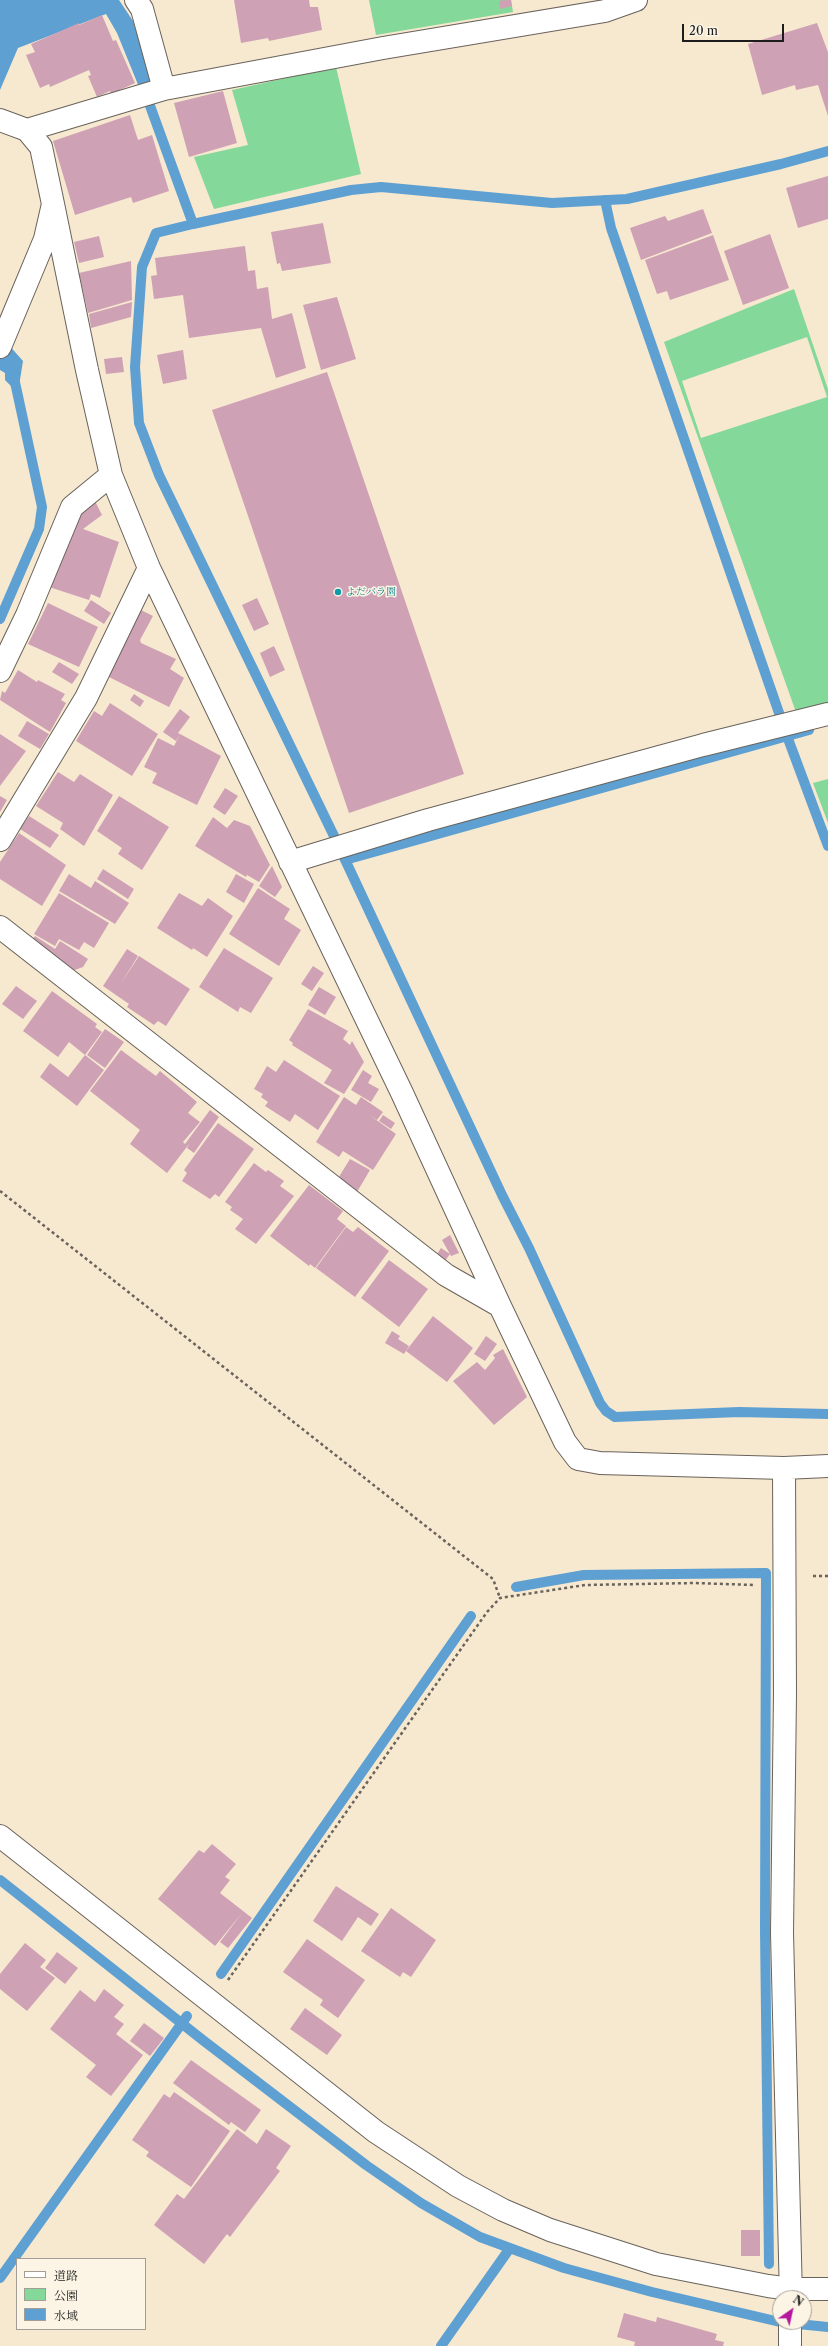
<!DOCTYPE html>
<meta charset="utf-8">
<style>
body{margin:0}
#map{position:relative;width:828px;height:2346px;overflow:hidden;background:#f7e8d0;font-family:"Libre Caslon Text","Noto Serif JP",serif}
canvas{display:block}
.legend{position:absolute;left:16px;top:2258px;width:130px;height:72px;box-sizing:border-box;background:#fcf5e5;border:1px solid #a29e95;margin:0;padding:5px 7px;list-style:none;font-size:12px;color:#1c1c1c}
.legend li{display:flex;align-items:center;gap:8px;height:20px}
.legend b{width:20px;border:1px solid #a29e95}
.north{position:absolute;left:772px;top:2290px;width:40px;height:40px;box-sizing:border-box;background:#fcf5e5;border:1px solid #a29e95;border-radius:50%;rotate:34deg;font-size:11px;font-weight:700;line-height:16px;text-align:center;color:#1c1c1c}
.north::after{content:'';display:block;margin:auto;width:14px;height:18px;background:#b5179e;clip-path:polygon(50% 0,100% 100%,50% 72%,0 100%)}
.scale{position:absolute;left:682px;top:24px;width:102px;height:18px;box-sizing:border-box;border:2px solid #1c1c1c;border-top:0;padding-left:5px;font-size:12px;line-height:14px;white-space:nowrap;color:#1c1c1c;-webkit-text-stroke:3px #fcf5e5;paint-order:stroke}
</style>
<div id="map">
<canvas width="828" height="2346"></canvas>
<ul class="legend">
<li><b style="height:5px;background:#fff"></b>道路</li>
<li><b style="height:11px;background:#83d89a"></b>公園</li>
<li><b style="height:11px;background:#5da0d1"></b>水域</li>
</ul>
<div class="north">N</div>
<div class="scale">20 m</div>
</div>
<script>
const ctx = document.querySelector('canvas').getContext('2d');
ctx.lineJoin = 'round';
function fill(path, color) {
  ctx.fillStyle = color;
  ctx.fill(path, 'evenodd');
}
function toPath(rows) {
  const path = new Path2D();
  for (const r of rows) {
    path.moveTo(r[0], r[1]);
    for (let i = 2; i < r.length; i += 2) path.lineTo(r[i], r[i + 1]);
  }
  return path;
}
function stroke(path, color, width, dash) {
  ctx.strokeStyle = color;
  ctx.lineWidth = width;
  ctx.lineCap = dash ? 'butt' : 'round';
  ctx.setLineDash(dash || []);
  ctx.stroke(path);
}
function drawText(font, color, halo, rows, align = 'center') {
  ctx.font = font + ' "Libre Caslon Text","Noto Serif JP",serif';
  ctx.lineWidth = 3;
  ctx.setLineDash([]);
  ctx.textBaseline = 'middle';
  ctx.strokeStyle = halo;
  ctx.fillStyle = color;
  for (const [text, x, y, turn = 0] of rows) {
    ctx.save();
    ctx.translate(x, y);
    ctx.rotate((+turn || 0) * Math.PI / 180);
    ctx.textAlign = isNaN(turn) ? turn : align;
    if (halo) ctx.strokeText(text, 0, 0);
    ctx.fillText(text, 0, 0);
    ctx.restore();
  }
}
const green = toPath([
 [369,0,511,0,513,12,376,35],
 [336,67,361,174,214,209,194,157,248,145,232,90],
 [794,289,828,389,828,706,797,715,664,342],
 [807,337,827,397,701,438,682,381],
 [828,779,828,823,813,783]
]);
const water = toPath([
 [0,0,119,0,133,21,152,83,139,87,117,33,106,14,18,48,0,90],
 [0,335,23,361,19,386,11,386,5,380,5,373,0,370]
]);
const stream = toPath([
 [145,92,193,224,156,233,142,267,135,367,139,423,159,475,334,836,502,1195,529,1248,600,1403,606,1411,615,1417,739,1412,828,1414],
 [605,200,611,228,787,736,828,846],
 [193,224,351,190,381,187,552,203,627,199,781,164,828,151],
 [0,619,39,529,42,507,13,373],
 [345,860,809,730],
 [516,1587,584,1575,766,1573,765,1930,769,2264],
 [0,1880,204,2041,366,2165,421,2203,480,2237,564,2268,652,2292,780,2322],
 [221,1974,471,1616],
 [0,2278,187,2016],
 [788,2323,828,2327],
 [441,2346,510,2248]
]);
const building = toPath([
 [234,0,309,0,310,7,318,7,322,30,269,41,268,38,241,43],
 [506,0,511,0,512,6,500,9,499,1],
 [102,15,113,41,116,40,135,83,111,94,110,91,97,97,88,76,91,75,89,70,50,87,49,84,40,88,26,55,35,52,31,44,79,23,79,25],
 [817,23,828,52,828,116,818,85,796,90,795,85,762,95,748,44],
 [223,91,237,143,189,157,174,103],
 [130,115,138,140,152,135,169,191,133,203,131,197,75,215,53,141],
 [828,176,828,219,798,228,786,188],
 [703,209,712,233,641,260,630,228,665,216,668,221],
 [323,223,331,263,282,271,280,263,277,264,271,232],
 [770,234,789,288,743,305,724,251],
 [713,235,729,280,670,300,667,291,657,294,645,260],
 [99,236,104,257,79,263,74,242],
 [245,246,248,271,255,270,257,289,268,287,272,319,292,313,306,368,276,378,261,328,189,338,183,295,154,299,151,276,157,275,155,258],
 [131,261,132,300,88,313,79,273],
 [337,297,356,359,321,370,303,305],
 [132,302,131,317,91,328,89,314],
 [183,350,187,379,163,384,157,355],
 [122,357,124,372,106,374,104,359],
 [327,372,464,774,349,813,212,410],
 [95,501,102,515,83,529,119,542,100,598,91,594,89,600,49,587,80,514],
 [257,598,269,624,254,631,242,605],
 [91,600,111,613,104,624,84,611],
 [48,603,98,627,79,667,28,644],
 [141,610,153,616,140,640,141,643,176,659,170,669,184,678,169,707,105,675],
 [274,646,285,670,270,677,260,653],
 [59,662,79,674,72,684,52,672],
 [18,670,37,682,38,680,65,694,61,700,66,703,50,732,0,700,2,691,5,693],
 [134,694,144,701,140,707,130,700],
 [110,703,158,734,132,776,76,741,94,711,102,716],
 [180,709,190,717,178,733,180,734,176,741,163,732],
 [27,721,49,734,40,749,18,736],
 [0,734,26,751,0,786],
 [180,734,221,756,197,805,152,783,157,773,144,767,158,738,174,746],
 [58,772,74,782,80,774,113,795,84,846,60,829,63,823,36,806],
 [225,788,238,796,225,815,213,807],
 [0,796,7,800,0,812],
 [119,796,169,827,142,870,118,854,122,848,97,831],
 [29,816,59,835,50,848,20,829],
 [213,817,227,828,234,820,250,826,270,865,259,882,247,875,246,877,195,846],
 [19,833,66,865,42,906,0,879,0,862],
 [272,866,282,887,275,897,259,886],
 [103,869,134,889,128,899,97,879],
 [69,874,91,888,95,881,129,903,115,924,59,891],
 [236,874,254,884,244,903,226,892],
 [258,888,290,909,284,919,301,930,279,966,229,934],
 [59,893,109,923,94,948,84,942,79,950,59,939,55,946,34,934],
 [179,893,202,906,208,898,233,916,207,957,193,948,192,950,157,928],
 [35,936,55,949,60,941,88,959,83,967,72,971,31,941],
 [224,948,273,978,251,1013,240,1007,238,1012,199,987],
 [127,949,138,956,120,985,139,956,190,989,166,1026,158,1021,154,1025,127,1007,129,1004,103,986],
 [313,966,324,973,312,991,301,984],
 [16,986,37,1001,23,1019,2,1004],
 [319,987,336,997,325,1015,308,1005],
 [52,991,97,1024,95,1027,102,1032,85,1055,69,1042,58,1057,23,1031],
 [308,1009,348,1031,343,1039,350,1045,352,1041,364,1062,344,1094,324,1083,332,1070,292,1045,293,1043,289,1040],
 [105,1029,124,1042,105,1068,87,1055],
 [121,1050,156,1076,160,1071,197,1102,188,1113,200,1122,183,1142,185,1144,210,1110,219,1117,194,1153,187,1148,189,1144,167,1173,130,1144,140,1130,90,1091],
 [85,1055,104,1070,77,1106,40,1077,50,1063,68,1077],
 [284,1060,340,1096,318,1130,295,1114,290,1122,265,1106,268,1102,261,1097,263,1094,254,1089,267,1066,276,1072],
 [363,1070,372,1076,368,1083,379,1089,371,1102,351,1090],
 [344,1097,356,1105,361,1097,383,1112,377,1120,368,1114,396,1134,373,1170,343,1151,339,1157,316,1142],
 [383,1115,395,1123,391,1129,379,1121],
 [218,1123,254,1149,219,1197,215,1194,210,1199,182,1181,187,1173,184,1170],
 [350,1159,370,1170,357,1192,337,1180],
 [254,1163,266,1172,268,1170,284,1181,280,1186,294,1196,256,1244,235,1229,243,1219,230,1210,232,1207,225,1202],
 [309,1185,343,1211,337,1219,346,1226,315,1268,310,1264,309,1266,270,1236],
 [346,1227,353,1232,358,1227,389,1251,355,1297,316,1268],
 [450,1235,459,1253,451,1256,442,1240],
 [441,1248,450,1254,445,1261,437,1254],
 [389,1260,428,1289,399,1327,361,1298],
 [433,1316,473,1348,447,1382,406,1351],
 [392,1331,400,1336,398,1339,409,1346,404,1354,385,1343],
 [486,1336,497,1344,485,1361,474,1354],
 [503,1349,527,1397,494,1425,453,1381,477,1362,485,1370,495,1358,493,1355],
 [212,1844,236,1864,225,1877,230,1880,220,1893,252,1918,228,1948,220,1942,242,1913,215,1946,158,1899,199,1850,204,1853],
 [336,1886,379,1914,371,1926,358,1917,342,1941,313,1921],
 [391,1908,436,1940,411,1977,403,1972,400,1977,361,1951],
 [307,1939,365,1980,338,2018,320,2005,323,2000,283,1972],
 [25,1943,46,1960,40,1967,55,1978,27,2011,0,1989,0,1974],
 [57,1952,78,1968,65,1984,45,1968],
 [104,1989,124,2005,114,2017,124,2024,116,2034,143,2055,111,2096,86,2077,96,2065,50,2029,80,1990,95,2002],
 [305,2008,342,2035,327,2055,290,2029],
 [144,2023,164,2038,150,2056,130,2041],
 [191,2060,261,2110,245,2132,231,2122,229,2125,173,2083],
 [174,2092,230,2131,191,2187,146,2156,149,2152,132,2140,164,2094,170,2098],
 [237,2129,257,2144,266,2129,291,2146,276,2168,280,2171,230,2237,227,2234,204,2264,154,2225,177,2194,184,2199],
 [741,2230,760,2230,760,2256,741,2256],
 [624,2313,656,2322,657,2317,717,2334,715,2340,724,2342,723,2346,634,2346,635,2342,617,2337]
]);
const path = toPath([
 [0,1191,493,1579,500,1598],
 [813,1576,828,1576],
 [228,1980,487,1612,500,1598,585,1585,695,1583,755,1585]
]);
const street = toPath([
 [136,0,142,9,164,89],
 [0,120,27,130,41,147,53,204,45,239,0,347],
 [27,130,164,89,383,48,605,11,636,0],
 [53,204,87,370,111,475,149,568,402,1093,500,1306,565,1442,578,1459,600,1463,784,1468,828,1466],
 [0,671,27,615,72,507,111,475],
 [0,840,86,698,149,568],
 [290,862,428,820,703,745,828,714],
 [0,927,446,1275,500,1306],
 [784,1468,785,1694,782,1933,791,2298],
 [790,2346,790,2322]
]);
const secondary = toPath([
 [0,1836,376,2132,458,2186,503,2210,550,2230,656,2264,768,2286,791,2289,828,2289]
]);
const markers = [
 [338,592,4,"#0f9aa8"]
];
const cultureNames = [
 ["よだバラ園",346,592]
];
fill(green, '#83d89a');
fill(water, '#5da0d1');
stroke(stream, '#5da0d1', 10);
fill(building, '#cfa1b5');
stroke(street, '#69635b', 24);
stroke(secondary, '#69635b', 24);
stroke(path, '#69635b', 2.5, [3, 3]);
stroke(street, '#fff', 22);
stroke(secondary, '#fff', 22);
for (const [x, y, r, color] of markers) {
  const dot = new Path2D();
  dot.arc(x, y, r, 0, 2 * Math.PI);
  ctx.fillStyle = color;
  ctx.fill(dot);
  stroke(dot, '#fcf5e5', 1.5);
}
drawText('10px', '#0d838f', '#fcf5e5', cultureNames, 'left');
</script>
